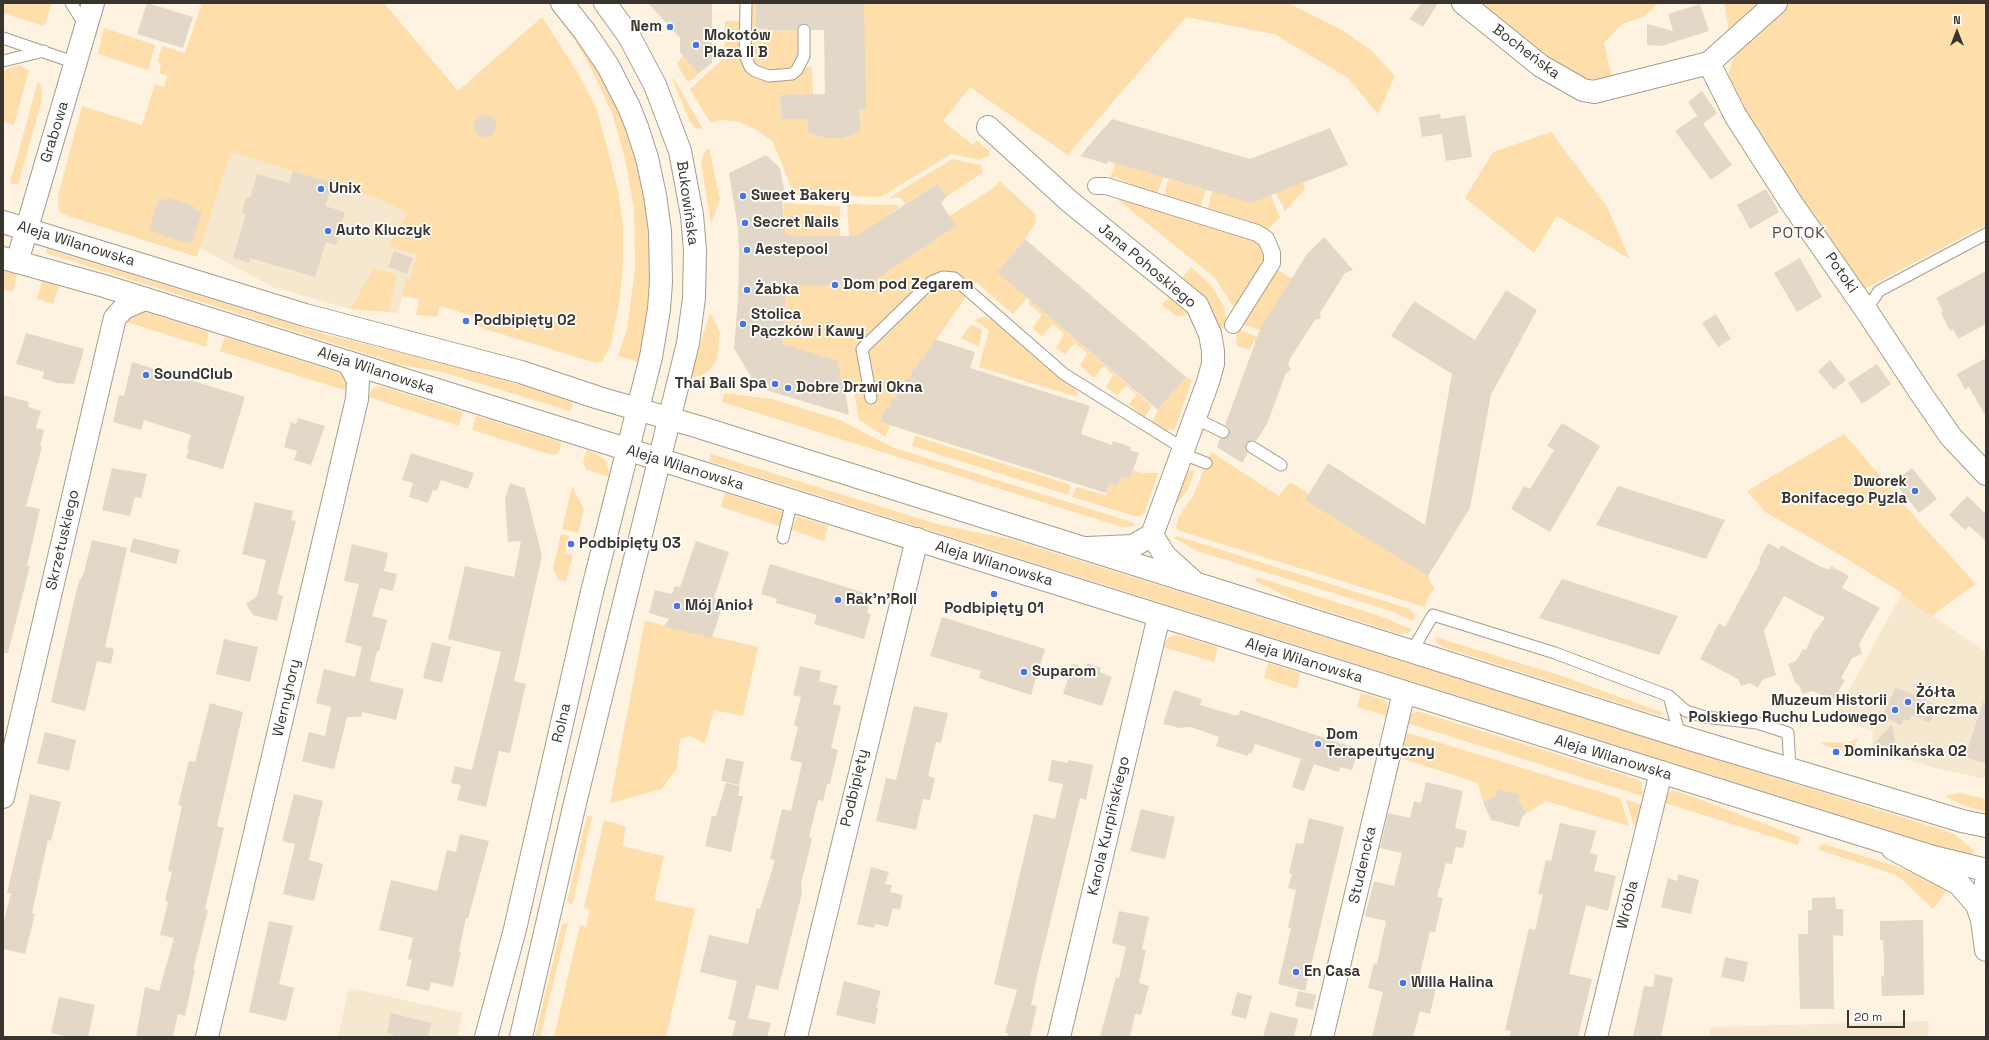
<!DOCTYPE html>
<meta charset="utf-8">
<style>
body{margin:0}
#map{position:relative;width:1989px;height:1040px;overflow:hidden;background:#fef3e1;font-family:"Space Grotesk",sans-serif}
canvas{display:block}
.frame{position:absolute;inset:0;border:4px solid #39342e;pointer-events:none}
.north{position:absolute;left:1937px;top:12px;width:40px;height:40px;-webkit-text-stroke:3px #fff;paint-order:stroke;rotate:0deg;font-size:11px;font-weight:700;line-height:16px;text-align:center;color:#39342e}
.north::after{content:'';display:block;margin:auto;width:14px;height:18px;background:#39342e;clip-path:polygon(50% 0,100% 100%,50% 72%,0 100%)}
.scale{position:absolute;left:1847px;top:1010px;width:58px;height:18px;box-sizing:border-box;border:2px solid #39342e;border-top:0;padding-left:5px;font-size:12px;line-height:14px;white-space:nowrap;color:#39342e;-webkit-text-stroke:3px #fff;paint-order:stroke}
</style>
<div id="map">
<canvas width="1989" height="1040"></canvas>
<div class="frame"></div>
<div class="north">N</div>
<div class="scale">20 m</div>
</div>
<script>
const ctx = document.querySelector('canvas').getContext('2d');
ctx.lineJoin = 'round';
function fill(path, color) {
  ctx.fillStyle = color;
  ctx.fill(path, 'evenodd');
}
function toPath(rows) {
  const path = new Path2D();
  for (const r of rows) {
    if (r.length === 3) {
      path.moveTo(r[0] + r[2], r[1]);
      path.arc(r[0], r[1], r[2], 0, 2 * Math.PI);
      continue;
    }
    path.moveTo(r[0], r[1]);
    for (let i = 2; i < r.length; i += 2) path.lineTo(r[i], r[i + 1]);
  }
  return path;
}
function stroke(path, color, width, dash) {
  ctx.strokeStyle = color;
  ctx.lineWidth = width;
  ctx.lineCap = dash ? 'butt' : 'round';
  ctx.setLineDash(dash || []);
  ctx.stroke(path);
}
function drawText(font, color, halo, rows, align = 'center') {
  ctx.font = font + ' "Space Grotesk",sans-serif';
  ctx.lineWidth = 3.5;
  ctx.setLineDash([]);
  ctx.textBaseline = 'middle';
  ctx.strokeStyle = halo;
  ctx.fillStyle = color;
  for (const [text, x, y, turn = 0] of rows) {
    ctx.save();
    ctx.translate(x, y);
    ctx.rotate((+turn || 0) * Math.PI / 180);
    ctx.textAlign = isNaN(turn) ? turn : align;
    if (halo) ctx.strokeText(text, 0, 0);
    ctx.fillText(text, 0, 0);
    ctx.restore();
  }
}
const built = toPath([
 [231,152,351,189,384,201,407,214,418,255,410,279,406,279,398,313,389,312,397,275,374,269,350,309,273,287,200,248],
 [1901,595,1986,652,1986,779,1935,768,1872,749,1873,730,1833,719],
 [349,988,463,1013,457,1037,338,1037],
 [1929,1021,1928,1037,1709,1037,1711,1027]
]);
const green = toPath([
 [10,3,52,3,44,26,3,13,3,5],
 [202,3,384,3,458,91,542,17,579,75,597,110,618,190,623,224,623,261,620,298,611,344,602,361,596,363,475,326,477,317,440,306,437,317,416,315,419,299,402,296,406,278,410,279,417,255,388,246,407,214,384,201,351,189,231,152,197,257,68,216,60,212,58,204,58,196,82,106,142,125,155,84,164,87,167,76,159,73,161,64,157,62,162,46,185,53],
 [752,3,756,3,757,29,767,28,767,31,800,30,801,54,793,67,788,70,765,69,753,63,751,56],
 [864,3,1288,3,1342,30,1372,51,1395,76,1378,114,1348,78,1274,34,1186,17,1069,153,1069,156,970,87,943,121,973,145,977,140,989,151,990,155,979,160,951,154,881,197,794,195,781,161,772,141,757,130,739,122,723,120,710,122,690,89,724,58,725,21,741,21,740,57,744,68,752,76,769,82,787,80,799,76,806,67,812,67,813,95,780,95,781,119,808,119,808,133,826,138,843,138,860,132],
 [1470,3,1659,3,1643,17,1622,24,1604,43,1613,83,1581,84],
 [1724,3,1763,3,1730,37],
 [1793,3,1986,3,1986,225,1860,291,1751,125,1727,77,1736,51,1785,6],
 [551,7,555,8,584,46,613,96,633,145,650,223,652,287,640,362,618,356,627,329,635,270,634,207,624,155,612,113,592,70,573,37],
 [104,28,155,45,148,70,98,54],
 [683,55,698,74,689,82,686,80,677,64],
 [14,66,21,66,29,70,14,125,3,121,3,71],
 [672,79,674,79,703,129,696,128,690,122],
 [38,81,41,86,42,100,18,185,10,183],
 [1551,132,1607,207,1630,259,1557,216,1534,253,1465,198,1493,152],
 [709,148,720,200,711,224,701,163,704,153],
 [952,159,981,165,983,172,946,197,946,194,936,185,905,204,901,198,889,198],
 [1115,163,1163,177,1157,195,1121,184,1122,179,1114,176,1113,180,1110,179],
 [1168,179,1206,190,1200,208,1164,197],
 [1000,181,1036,215,1036,222,1025,239,998,271,1025,294,1024,295,1027,298,1013,314,976,282,936,340,934,339,930,350,927,349,923,360,920,358,916,369,913,368,909,379,906,378,902,388,899,387,896,398,892,397,889,408,885,407,880,422,890,426,886,437,859,420,853,385,841,382,782,344,787,285,861,285,872,282,949,216,992,189],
 [1303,182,1305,189,1285,211,1276,193],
 [1212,191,1271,195,1280,217,1266,231,1261,226,1208,209],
 [1119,197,1257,239,1266,257,1236,307,1232,305,1214,277,1118,200],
 [783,203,840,206,840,236,786,235],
 [847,204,898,205,899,208,856,236,849,236],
 [47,249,325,334,496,377,573,402,570,411,442,372,389,363,389,361,46,253],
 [1191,267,1210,284,1223,304,1227,322,1220,332,1215,315,1205,298,1182,278],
 [374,268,397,275,389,312,350,309],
 [1275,268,1292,279,1260,330,1240,324],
 [3,269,17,275,13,292,3,289],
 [42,281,59,286,53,304,37,299],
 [1170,296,1191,314,1178,317,1162,305],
 [1030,300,1152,406,1145,417,1129,405,1136,394,1126,386,1117,395,1106,387,1113,375,1103,366,1096,376,1093,377,1080,366,1087,353,1075,343,1065,354,1056,348,1064,334,1053,324,1042,336,1033,329,1033,327,1042,315,1028,303],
 [142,311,209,332,206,347,124,321,129,315],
 [710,313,720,332,717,360,708,371,701,376,690,377],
 [983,317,994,320,1034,357,1073,388,1077,392,1077,397,979,367,989,330,974,320],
 [971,324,982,330,979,347,961,338],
 [1238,329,1258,337,1256,341,1254,340,1250,350,1237,346,1236,332],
 [225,337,340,373,348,377,350,392,220,351],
 [1186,377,1192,380,1175,429,1165,431,1151,423,1159,409],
 [380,386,463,412,459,426,368,397,373,388],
 [724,393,772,399,840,420,894,448,1132,522,1135,526,1122,527,722,402],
 [476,416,561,442,560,449,557,454,552,455,472,430],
 [1844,434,1922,525,1976,584,1931,616,1901,595,1902,593,1842,556,1765,512,1747,491],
 [915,436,1071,485,1068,495,912,446],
 [587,450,597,454,605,460,609,471,609,477,586,469,583,462],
 [1211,452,1279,496,1290,482,1309,494,1330,514,1428,576,1434,589,1427,599,1425,607,1180,531,1176,528,1178,518,1194,494],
 [711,454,940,525,1010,539,1946,831,1956,835,1974,851,1972,855,1960,853,709,461],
 [1133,470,1142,473,1158,473,1145,512,1141,516,1134,516,1072,497,1076,487,1106,495,1109,483,1118,486,1121,476,1130,479],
 [1195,470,1187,491,1172,510,1186,472],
 [572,487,584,509,578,533,562,529],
 [725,493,784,512,779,526,721,507],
 [797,516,828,526,824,541,792,530],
 [561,534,569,536,565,553,573,555,566,581,559,580,553,569],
 [1177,536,1410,609,1415,615,1413,621,1394,612,1197,551,1174,538],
 [1257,577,1383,617,1413,630,1407,633,1399,634,1296,601,1255,581],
 [645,621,758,647,743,716,714,710,705,743,689,736,680,739,677,768,662,789,610,803],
 [1176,635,1218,647,1214,662,1163,647,1168,638],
 [1435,637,1562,676,1666,714,1658,715,1445,648,1437,643],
 [1268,663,1300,673,1297,689,1264,678],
 [1361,693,1383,699,1387,703,1388,710,1387,716,1357,707],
 [1417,711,1637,779,1642,783,1642,796,1407,723,1410,715],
 [1405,732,1620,798,1629,826,1546,801,1527,813,1518,800,1519,795,1498,789,1496,795,1483,802,1478,783,1398,757],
 [1858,738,1852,754,1821,744,1821,742,1847,743],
 [1672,791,1677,791,1800,837,1798,845,1662,802,1666,794],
 [1960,793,1986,799,1986,812,1965,806,1946,797,1948,795],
 [1626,800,1643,805,1636,826,1633,823],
 [587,816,592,817,572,905,567,902],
 [604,820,626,827,622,846,664,856,654,900,695,909,666,1037,554,1037,580,925,586,927,590,910,584,908],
 [1824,844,1895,866,1949,888,1933,909,1905,882,1894,874,1819,850,1820,845],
 [568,923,540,1037,535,1037,562,924]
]);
const building = toPath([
 [147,3,193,17,183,48,137,34],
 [648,3,712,3,712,63,698,74,680,52,680,38],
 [756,3,864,3,866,109,860,109,860,132,843,138,826,138,808,133,808,119,781,119,780,95,825,94,824,30,811,30,810,26,804,23,800,24,797,30,767,31,767,28,756,29],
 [1421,3,1438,3,1423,27,1410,19],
 [1700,4,1709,31,1661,46,1647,45,1647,24,1673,31,1668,14],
 [1702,91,1717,113,1703,124,1732,165,1711,180,1675,131,1697,116,1700,120,1688,102],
 [1440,114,1441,119,1465,115,1472,157,1446,161,1442,134,1422,137,1419,117],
 [485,126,11],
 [1112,119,1250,159,1330,128,1348,165,1251,203,1108,161,1107,164,1080,156],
 [766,155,780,168,786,199,782,199,786,235,856,236,937,184,947,196,941,203,956,226,872,282,861,285,787,285,782,344,838,361,841,380,844,383,849,415,762,389,754,382,734,348,738,299,739,252,738,228,729,173],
 [293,171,333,183,325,206,345,212,336,245,326,242,315,277,250,258,249,263,233,258,246,214,242,213,246,197,250,198,257,174,289,183],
 [1766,189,1779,212,1750,229,1737,205],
 [159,198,167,201,168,198,194,206,193,209,202,212,192,243,184,241,183,242,149,230],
 [1324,237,1353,270,1345,273,1320,313,1321,318,1315,320,1291,357,1288,365,1291,370,1286,373,1267,424,1256,441,1252,440,1246,443,1245,447,1248,453,1242,463,1217,447,1220,438,1226,438,1229,435,1229,428,1225,425,1261,327,1307,254],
 [1025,239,1186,377,1158,410,997,272],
 [394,251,413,258,407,274,388,267],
 [1800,258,1822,297,1797,312,1774,273],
 [1986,271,1986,324,1958,339,1953,329,1950,331,1941,313,1943,311,1936,298],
 [1506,290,1537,310,1491,395,1470,508,1428,576,1305,500,1328,463,1425,525,1452,374,1391,336,1414,301,1475,340],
 [1716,314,1731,339,1718,347,1702,323],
 [26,333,84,349,74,384,57,383,42,378,44,372,16,364],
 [934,339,975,352,970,368,1090,406,1081,434,1112,445,1113,441,1131,447,1130,450,1139,453,1130,479,1121,476,1118,486,1109,483,1106,493,880,422,885,407,889,408,892,397,896,398,899,387,902,388,906,378,909,379,913,368,916,369,920,358,923,360,927,349,930,350],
 [1986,358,1986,417,1969,387,1965,390,1957,374],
 [1830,360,1846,380,1834,390,1818,371],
 [132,362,245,397,223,469,186,458,189,450,187,449,191,435,144,420,141,430,113,422,119,395,124,396],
 [1877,364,1891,384,1862,404,1848,383],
 [3,395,29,402,28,407,41,411,36,428,44,430,40,446,42,447,26,506,40,509,27,566,30,566,8,653,3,653],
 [298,418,325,426,311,465,294,460,297,451,284,447,291,422,296,424],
 [1562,423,1600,446,1550,532,1511,509,1524,486,1530,489,1554,450,1547,446],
 [411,453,474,473,468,489,441,480,437,491,433,490,428,503,409,497,413,483,402,480],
 [112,468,147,474,141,498,135,497,130,516,102,510],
 [1912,468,1937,499,1919,513,1894,482],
 [510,483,525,488,542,556,514,681,526,684,510,753,499,751,486,807,457,800,461,785,451,783,455,766,472,770,501,652,448,639,465,566,514,577,521,541,508,542,505,499],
 [1618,486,1725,520,1706,559,1596,525],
 [1967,496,1986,514,1986,541,1969,526,1965,530,1949,515],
 [255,502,293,511,291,520,296,521,277,594,283,596,277,621,253,615,246,604,257,596,266,560,242,554],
 [133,538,180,550,176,564,130,552],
 [92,540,127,548,105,647,114,649,111,664,97,661,85,711,51,702,77,588,80,579,81,579,84,572],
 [696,541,729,552,714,598,724,601,712,638,664,626,669,619,649,613,655,590,672,594,675,586,680,587],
 [1768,543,1779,549,1781,545,1817,565,1829,570,1831,566,1849,576,1842,588,1880,608,1859,644,1862,654,1852,658,1841,678,1845,680,1833,701,1813,691,1803,694,1800,687,1795,682,1788,664,1796,661,1803,649,1806,650,1813,634,1825,618,1784,596,1764,631,1776,675,1762,680,1758,688,1750,683,1741,686,1738,679,1700,659,1719,623,1725,627,1761,561,1759,560],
 [352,544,388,553,384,571,397,574,393,591,380,588,372,616,387,620,379,651,377,651,370,681,404,689,396,720,362,712,361,717,347,717,334,769,302,761,309,732,325,736,331,707,316,703,324,669,355,677,362,647,345,642,359,584,344,581],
 [770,564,872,595,867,613,871,614,864,639,814,624,817,615,776,603,777,599,761,594],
 [1562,579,1678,616,1659,655,1539,618],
 [942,617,1045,649,1031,695,979,678,981,671,930,656],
 [224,639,258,647,250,682,216,674],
 [432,642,451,647,442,683,423,678],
 [1087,663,1101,668,1100,672,1112,677,1102,706,1063,694,1073,664,1085,668],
 [800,666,821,671,819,681,838,686,833,704,841,706,831,748,838,750,830,784,827,784,823,801,818,800,809,837,812,839,801,884,802,893,778,990,756,985,748,1018,771,1023,767,1037,732,1037,736,1021,728,1019,737,981,700,972,709,935,748,944,757,908,760,909,775,860,770,859,782,809,791,811,802,763,790,760,798,727,794,725,801,697,793,695],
 [1896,687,1938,706,1930,723,1912,715,1909,721,1904,719,1901,725,1882,716],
 [1174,690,1202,699,1200,705,1234,715,1239,715,1240,710,1358,749,1352,770,1340,767,1339,772,1314,764,1304,791,1292,787,1301,759,1255,744,1251,754,1248,753,1248,756,1216,746,1219,737,1191,727,1179,728,1163,724],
 [1983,702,1986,703,1986,764,1965,757],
 [210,703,243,712,217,826,224,828,205,909,208,910,193,970,195,970,185,1016,178,1014,173,1037,136,1037,145,987,159,991,174,938,160,935,168,902,165,900,172,872,168,871,182,806,178,805,189,761,195,762],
 [914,706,948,713,941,743,936,742,928,776,935,778,930,800,923,799,916,830,876,821,886,778,896,780],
 [1892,724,1897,753,1874,744],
 [45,732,76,740,69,771,37,763],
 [726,758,744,762,739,785,721,781],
 [1052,760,1068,763,1068,760,1093,765,1086,800,1080,798,1037,976,1031,1005,1037,1006,1030,1037,1007,1037,1008,1033,1005,1033,1017,990,994,984,1034,814,1055,819,1063,784,1048,781],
 [1426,782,1463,791,1455,828,1467,831,1463,848,1456,847,1452,864,1446,863,1437,897,1443,898,1435,932,1430,931,1420,974,1438,978,1430,1014,1420,1011,1413,1037,1372,1037,1383,992,1368,988,1374,963,1377,964,1386,921,1365,916,1374,881,1394,886,1402,853,1380,848,1388,813,1410,818,1414,801,1421,803],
 [726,783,740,786,738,796,743,796,731,852,705,846,712,816,716,816],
 [1498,789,1520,795,1518,800,1527,813,1522,817,1519,827,1491,820,1483,802,1496,795],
 [30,794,61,802,51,841,48,840,32,913,35,914,25,954,3,949,3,925,11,893,7,893],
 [294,794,323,801,310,855,309,860,323,864,314,901,283,894,295,844,282,841],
 [1141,809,1175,817,1165,859,1130,851],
 [1309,818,1344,827,1305,991,1278,984,1291,928,1288,928,1296,890,1288,888,1292,874,1289,873,1296,843,1303,844],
 [1560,823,1596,831,1590,853,1598,855,1594,871,1616,876,1608,911,1586,905,1569,974,1592,979,1578,1037,1509,1037,1511,1031,1505,1030,1529,928,1535,930,1539,913,1543,895,1538,894,1546,860,1551,861],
 [460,834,489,841,468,919,466,918,459,951,461,952,453,987,431,982,429,991,406,986,412,960,408,959,413,938,379,930,391,880,437,891,447,850,456,852],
 [871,867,889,872,885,884,892,885,890,892,903,895,900,910,893,908,888,927,875,924,874,928,857,924],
 [1678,874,1699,880,1691,914,1661,907,1668,878,1677,881],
 [1835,897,1836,909,1843,909,1843,936,1833,935,1834,1009,1800,1009,1798,934,1808,934,1808,910,1812,910,1812,898],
 [1119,911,1149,917,1142,949,1146,950,1139,983,1149,986,1141,1015,1135,1014,1130,1037,1100,1037,1116,977,1119,978,1126,947,1112,943],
 [1923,920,1924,995,1882,996,1881,976,1884,976,1884,958,1883,940,1880,940,1880,921],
 [269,921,293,926,279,984,294,988,286,1021,249,1012],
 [1725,957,1748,962,1744,982,1721,977],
 [1655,974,1673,978,1661,1037,1633,1037,1644,986,1653,987],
 [844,981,881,991,876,1008,878,1008,875,1024,836,1015],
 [1298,991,1316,995,1313,1010,1295,1006],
 [1237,992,1252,996,1246,1019,1231,1015],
 [59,997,95,1005,88,1037,68,1037,51,1033],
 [1270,1012,1298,1019,1294,1037,1263,1037],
 [391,1013,431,1023,428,1037,393,1037,393,1034,387,1033]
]);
const service = toPath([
 [71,3,86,27],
 [746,3,745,55,750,67,755,71,769,76,792,74,797,70,804,56,804,30],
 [3,38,76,63],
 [3,61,44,51],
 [1866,310,1879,291,1986,234],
 [871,398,862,349,931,282,943,277,954,278,1064,374,1184,449],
 [1195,418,1223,432],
 [1252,447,1281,465],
 [1183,454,1206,463],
 [783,538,792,501],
 [1412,651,1433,615,1555,653,1669,696,1686,711,1705,717,1757,723,1788,733,1790,770],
 [1669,696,1680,736]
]);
const pedestrian = toPath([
 [1096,186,1106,186,1257,233,1266,239,1272,253,1272,263,1233,325]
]);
const minor = toPath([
 [1463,3,1541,66,1583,90,1594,92,1709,63,1776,3],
 [1709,63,1735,115,1790,201,1866,310,1922,395,1951,437,1986,474],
 [988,127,1069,201,1197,305,1210,334,1213,351,1213,364,1208,382,1152,535],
 [17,262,93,3],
 [1087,548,1133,546,1152,535,1165,556,1195,583],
 [3,797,113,326,115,318,124,308,145,299],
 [1893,849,1959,884,1977,905,1982,920],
 [1986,882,1982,920,1986,950],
 [207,1037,357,399,358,380,348,362],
 [796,1037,917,539],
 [1059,1037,1159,616],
 [1322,1037,1404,692],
 [1596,1037,1661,772]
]);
const tertiary = toPath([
 [486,1037,515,929,591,596,651,357,659,309,661,282,660,231,655,195,647,158,637,127,629,107,608,66,585,32,562,3],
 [521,1037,575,803,688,343,694,298,695,250,692,215,680,151,655,85,629,36,605,3]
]);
const secondary = toPath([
 [3,222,305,315,521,372,599,398,699,427,1680,736,1962,821,1986,826],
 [3,258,104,286,1933,857,1986,870]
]);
const markers = [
 [670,27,4,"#4872e5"],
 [696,45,4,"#4872e5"],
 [321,189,4,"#4872e5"],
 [743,196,4,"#4872e5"],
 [745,223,4,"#4872e5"],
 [328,231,4,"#4872e5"],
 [747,250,4,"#4872e5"],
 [835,285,4,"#4872e5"],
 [747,290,4,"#4872e5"],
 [466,321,4,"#4872e5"],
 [743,324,4,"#4872e5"],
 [146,375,4,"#4872e5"],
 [775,384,4,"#4872e5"],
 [788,388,4,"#4872e5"],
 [1915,491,4,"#4872e5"],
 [571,544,4,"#4872e5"],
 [994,594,4,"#4872e5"],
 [838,600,4,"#4872e5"],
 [677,606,4,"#4872e5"],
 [1024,672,4,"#4872e5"],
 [1908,702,4,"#4872e5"],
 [1895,710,4,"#4872e5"],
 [1318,744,4,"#4872e5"],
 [1836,752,4,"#4872e5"],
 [1296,972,4,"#4872e5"],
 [1403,983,4,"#4872e5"]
];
const poiNames = [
 ["Nem",662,27,"right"],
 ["Mokotów",704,36],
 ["Plaza II B",704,53],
 ["Unix",329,189],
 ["Sweet Bakery",751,196],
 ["Secret Nails",753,223],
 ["Auto Kluczyk",336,231],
 ["Aestepool",755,250],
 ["Dom pod Zegarem",843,285],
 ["Żabka",755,290],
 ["Stolica",751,315],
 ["Pączków i Kawy",751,332],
 ["Podbipięty 02",474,321],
 ["SoundClub",154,375],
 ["Thai Bali Spa",767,384,"right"],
 ["Dobre Drzwi Okna",796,388],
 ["Dworek",1907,482,"right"],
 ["Bonifacego Pyzla",1907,499,"right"],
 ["Podbipięty 03",579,544],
 ["Rak'n'Roll",846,600],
 ["Mój Anioł",685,606],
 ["Podbipięty 01",994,609,"center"],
 ["Suparom",1032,672],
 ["Żółta",1916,693],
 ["Karczma",1916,710],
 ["Muzeum Historii",1887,701,"right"],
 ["Polskiego Ruchu Ludowego",1887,718,"right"],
 ["Dom",1326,735],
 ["Terapeutyczny",1326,752],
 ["Dominikańska 02",1844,752],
 ["En Casa",1304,972],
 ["Willa Halina",1411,983]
];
const streetNames = [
 ["Bocheńska",1526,52,37],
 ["Grabowa",55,132,-73],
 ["Bukowińska",687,203,82],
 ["Aleja Wilanowska",76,244,17],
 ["Jana Pohoskiego",1147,266,40],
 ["Potoki",1841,273,55],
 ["Aleja Wilanowska",376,371,18],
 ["Aleja Wilanowska",685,468,17],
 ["Skrzetuskiego",63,540,-77],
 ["Aleja Wilanowska",994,564,17],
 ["Aleja Wilanowska",1304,661,17],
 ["Wernyhory",287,698,-77],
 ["Rolna",562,723,-77],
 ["Aleja Wilanowska",1613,758,17],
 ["Podbipięty",855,788,-77],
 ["Karola Kurpińskiego",1109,826,-77],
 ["Studencka",1363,865,-77],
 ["Wróbla",1628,905,-76]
];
const neighbourhoodNames = [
 ["POTOK",1799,234]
];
fill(built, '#f6e7cf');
fill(green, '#fedeaa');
fill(building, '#e3d8c7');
stroke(service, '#a79d8d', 13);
stroke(pedestrian, '#a79d8d', 18);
stroke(minor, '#a79d8d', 24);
stroke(tertiary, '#a79d8d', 24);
stroke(secondary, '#a79d8d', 24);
stroke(service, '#fff', 11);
stroke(pedestrian, '#fff', 16);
stroke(minor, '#fff', 22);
stroke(tertiary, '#fff', 22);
stroke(secondary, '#fff', 22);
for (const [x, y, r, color] of markers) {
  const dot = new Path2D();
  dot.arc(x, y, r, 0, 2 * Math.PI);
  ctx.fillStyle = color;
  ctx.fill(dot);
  stroke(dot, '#fff', 1.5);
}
drawText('bold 15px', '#39342e', '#fff', poiNames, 'left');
drawText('15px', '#39342e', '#fff', streetNames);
ctx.letterSpacing = '1px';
drawText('16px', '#554c3e', '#fff', neighbourhoodNames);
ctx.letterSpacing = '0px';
</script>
